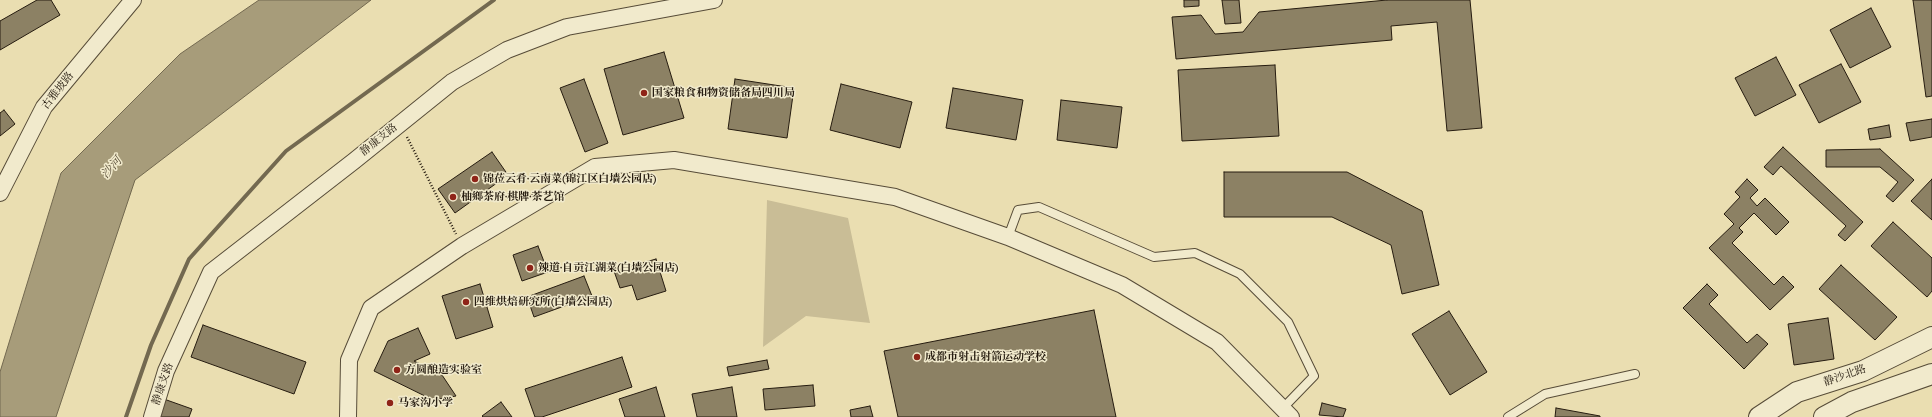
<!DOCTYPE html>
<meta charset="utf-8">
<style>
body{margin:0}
canvas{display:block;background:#eadeb1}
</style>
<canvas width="1932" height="417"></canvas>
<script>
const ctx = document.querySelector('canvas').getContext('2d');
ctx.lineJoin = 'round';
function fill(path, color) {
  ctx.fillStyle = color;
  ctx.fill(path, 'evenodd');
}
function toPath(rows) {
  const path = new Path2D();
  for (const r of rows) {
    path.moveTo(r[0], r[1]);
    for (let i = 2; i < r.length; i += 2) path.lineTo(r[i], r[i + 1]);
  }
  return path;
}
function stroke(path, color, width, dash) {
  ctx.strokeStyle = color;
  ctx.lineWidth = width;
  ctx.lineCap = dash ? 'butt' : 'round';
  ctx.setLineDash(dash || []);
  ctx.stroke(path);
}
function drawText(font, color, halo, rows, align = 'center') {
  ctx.font = font + ' "IM FELL French Canon","Noto Serif SC",serif';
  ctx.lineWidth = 3;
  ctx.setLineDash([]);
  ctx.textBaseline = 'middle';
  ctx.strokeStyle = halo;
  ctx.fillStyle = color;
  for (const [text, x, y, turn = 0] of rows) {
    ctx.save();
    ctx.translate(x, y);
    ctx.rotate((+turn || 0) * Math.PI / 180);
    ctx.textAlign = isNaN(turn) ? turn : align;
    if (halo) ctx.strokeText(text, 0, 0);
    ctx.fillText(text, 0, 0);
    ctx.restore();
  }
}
const green = toPath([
 [767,200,848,218,870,323,806,316,763,347]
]);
const water = toPath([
 [259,0,371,0,135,180,56,417,0,417,0,372,61,173,180,54,259,0]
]);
const stream = toPath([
 [126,417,151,345,189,259,286,151,494,0]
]);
const building = toPath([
 [37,0,51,0,60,15,0,50,0,21,37,0],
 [1184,0,1199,0,1199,6,1184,7,1184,0],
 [1222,0,1239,0,1241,23,1225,24,1222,0],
 [1387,0,1470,0,1482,128,1447,131,1437,22,1391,26,1392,40,1176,59,1172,17,1201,15,1215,34,1243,32,1259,12,1387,0],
 [1913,0,1932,0,1932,96,1926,97,1913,0],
 [1871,8,1891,47,1850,68,1830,30,1871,8],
 [664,52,684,118,623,135,604,69,664,52],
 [1776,57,1796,95,1755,116,1735,78,1776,57],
 [1841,64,1861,102,1819,123,1799,85,1841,64],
 [1275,65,1279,136,1182,141,1178,70,1275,65],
 [584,79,608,143,585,152,560,88,584,79],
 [735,79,794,88,787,138,728,129,735,79],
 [841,84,912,102,900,148,830,130,841,84],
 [953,88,1023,100,1016,140,946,128,953,88],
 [1061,100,1122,107,1117,148,1057,140,1061,100],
 [4,110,15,124,0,136,0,113,4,110],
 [1932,119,1932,137,1910,141,1906,123,1932,119],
 [1889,125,1891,137,1870,140,1868,129,1889,125],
 [1783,147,1863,222,1845,241,1838,235,1846,226,1781,166,1773,175,1764,167,1783,147],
 [1880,149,1914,180,1893,202,1886,196,1898,182,1880,167,1826,167,1826,150,1880,149],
 [492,152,508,175,455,213,438,189,492,152],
 [1224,172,1347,172,1422,211,1439,285,1402,294,1391,245,1332,217,1224,217,1224,172],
 [1747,179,1758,190,1750,198,1757,206,1765,198,1789,222,1776,235,1754,213,1739,228,1743,232,1732,243,1774,285,1783,276,1794,287,1770,310,1709,248,1734,224,1724,214,1740,197,1735,192,1747,179],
 [1932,179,1932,220,1911,201,1932,179],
 [1893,222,1932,258,1932,291,1927,297,1871,246,1893,222],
 [538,246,548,272,522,281,513,255,538,246],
 [656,259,666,291,637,300,632,285,620,288,614,271,656,259],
 [1841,265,1897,317,1875,340,1819,289,1841,265],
 [584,276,592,296,534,317,527,297,584,276],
 [480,284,493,327,456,339,442,296,480,284],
 [1707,284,1718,295,1709,304,1747,343,1757,334,1768,344,1744,369,1683,308,1707,284],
 [1094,310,1116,417,898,417,884,351,1094,310],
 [1449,311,1487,372,1450,395,1412,334,1449,311],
 [1828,318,1834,359,1794,365,1788,324,1828,318],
 [203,325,306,362,294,394,191,357,203,325],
 [418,328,430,354,414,361,442,375,456,396,433,400,374,371,388,341,418,328],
 [622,357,632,387,542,417,535,417,525,389,622,357],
 [767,360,769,369,729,376,727,367,767,360],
 [813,385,815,406,765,410,763,389,813,385],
 [656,387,665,417,625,417,619,399,656,387],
 [732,387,737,417,697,417,692,394,732,387],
 [161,398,192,409,189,417,155,417,161,398],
 [501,402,512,417,483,417,482,416,501,402],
 [1322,403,1346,409,1343,417,1319,415,1322,403],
 [870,406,873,417,851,417,850,410,870,406],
 [1556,408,1600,416,1600,417,1555,417,1556,408]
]);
const path = toPath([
 [407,137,456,234]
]);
const service = toPath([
 [1008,237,1018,210,1039,207,1154,257,1195,253,1240,274,1288,322,1314,376,1283,408],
 [1508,417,1545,394,1635,374]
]);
const minor = toPath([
 [0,193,44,107,133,0],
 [152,417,166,371,211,272,354,161,452,82,507,50,567,27,714,0],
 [348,417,349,360,371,308,462,246,595,167,674,160,895,197,1008,237,1122,285,1217,342,1291,417]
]);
const tertiary = toPath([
 [1759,417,1797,392,1863,371,1932,337],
 [1824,417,1852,402,1932,374]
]);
const markers = [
 [644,93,4,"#8f2418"],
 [475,179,4,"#8f2418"],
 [453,197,4,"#8f2418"],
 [530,268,4,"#8f2418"],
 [466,302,4,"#8f2418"],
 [917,357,4,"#8f2418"],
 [397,370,4,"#8f2418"],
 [390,403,4,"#8f2418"]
];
const streetNames = [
 ["古雅坡路",58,91,-52],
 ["静康支路",379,140,-39],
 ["静沙北路",1845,376,-19],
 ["静康支路",163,384,-71]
];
const poiNames = [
 ["国家粮食和物资储备局四川局",652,93],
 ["锦莅云肴·云南菜(锦江区白墙公园店)",483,179],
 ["柚鄉茶府·棋牌·茶艺馆",461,197],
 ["辣道·自贡江湖菜(白墙公园店)",538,268],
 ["四维烘焙研究所(白墙公园店)",474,302],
 ["成都市射击射箭运动学校",925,357],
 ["方圆酿造实验室",405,370],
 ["马家沟小学",398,403]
];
const waterNames = [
 ["沙河",112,168,-49]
];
fill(green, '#c9bd96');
fill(water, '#a79c7a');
stroke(water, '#736950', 1);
stroke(stream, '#736950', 4);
fill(building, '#8c8164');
stroke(building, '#261c10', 1);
stroke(service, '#574c38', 10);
stroke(minor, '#574c38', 18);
stroke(tertiary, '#574c38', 22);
stroke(path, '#261c10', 2.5, [1, 2]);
stroke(service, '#f1eacc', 8);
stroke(minor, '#f1eacc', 16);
stroke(tertiary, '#f1eacc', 20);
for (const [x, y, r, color] of markers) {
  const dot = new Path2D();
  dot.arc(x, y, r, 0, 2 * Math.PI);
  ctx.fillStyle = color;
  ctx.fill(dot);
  stroke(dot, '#f1eacc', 1.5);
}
drawText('11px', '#261c10', '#f1eacc', streetNames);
drawText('bold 11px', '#261c10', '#f1eacc', poiNames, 'left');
drawText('italic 12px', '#5a4f3a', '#f1eacc', waterNames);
</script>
